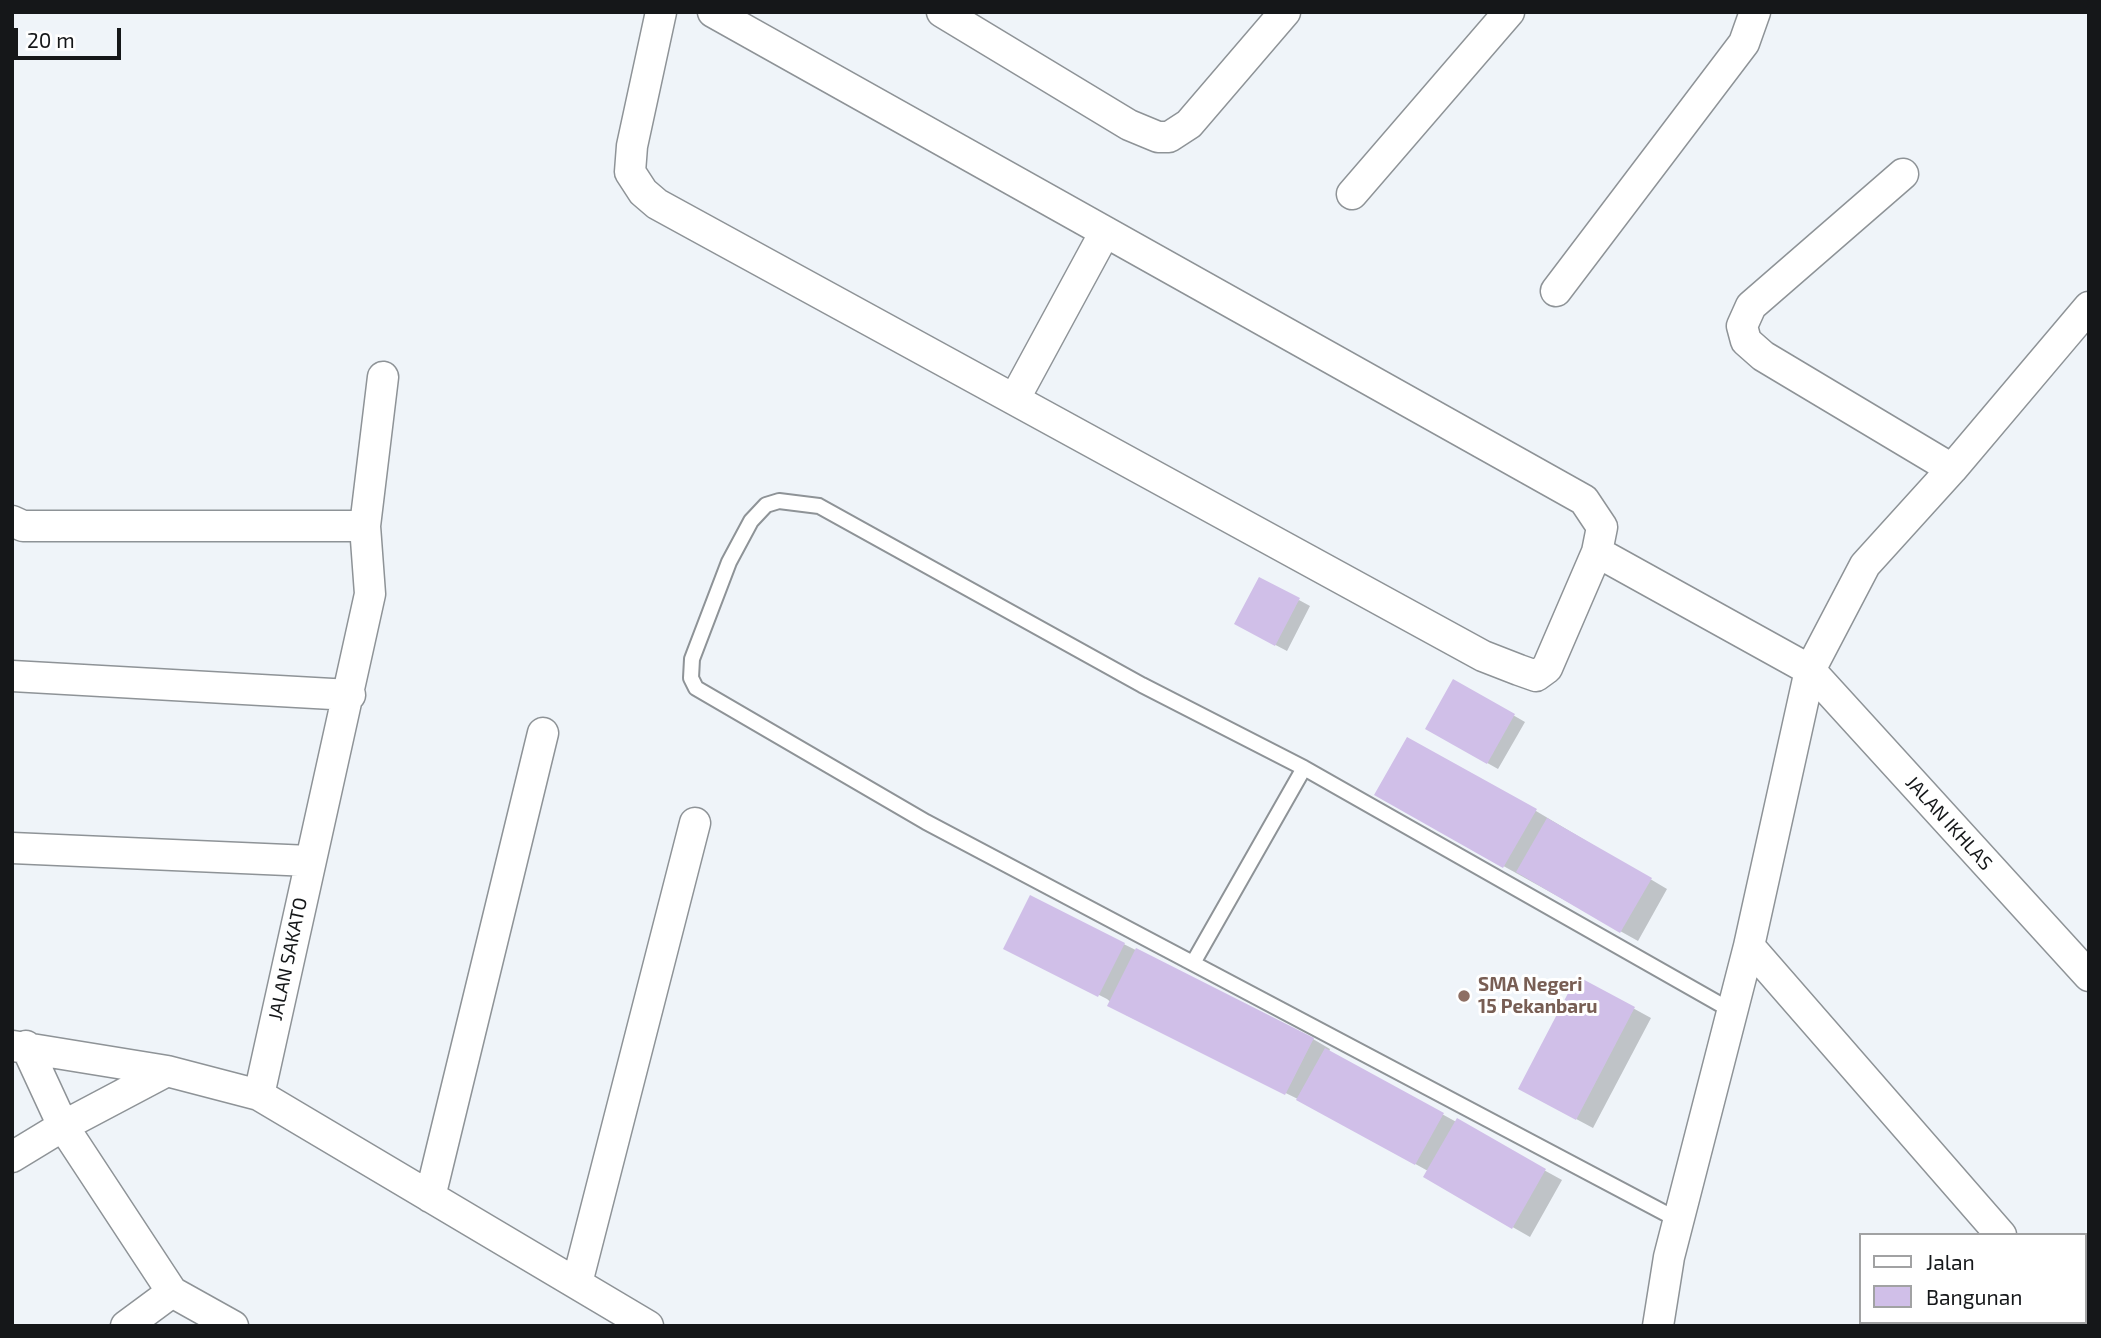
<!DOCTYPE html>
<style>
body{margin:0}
#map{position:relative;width:2101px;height:1338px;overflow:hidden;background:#eff4f9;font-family:"Exo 2",sans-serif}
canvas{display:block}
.frame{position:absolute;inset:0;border:14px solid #151719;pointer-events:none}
.legend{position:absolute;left:1859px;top:1233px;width:228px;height:91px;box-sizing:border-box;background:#fff;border:2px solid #a1a2a3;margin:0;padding:9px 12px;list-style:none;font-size:21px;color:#151719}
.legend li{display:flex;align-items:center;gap:14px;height:35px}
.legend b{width:35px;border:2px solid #a1a2a3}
.scale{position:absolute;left:14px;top:28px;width:107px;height:32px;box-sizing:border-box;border:4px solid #151719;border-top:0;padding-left:9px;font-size:21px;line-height:24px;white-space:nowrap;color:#151719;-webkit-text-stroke:5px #fff;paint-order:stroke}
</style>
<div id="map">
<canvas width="2101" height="1338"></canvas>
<div class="frame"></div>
<ul class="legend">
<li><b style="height:9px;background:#fff"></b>Jalan</li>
<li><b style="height:19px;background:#d0bfe8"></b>Bangunan</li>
</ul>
<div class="scale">20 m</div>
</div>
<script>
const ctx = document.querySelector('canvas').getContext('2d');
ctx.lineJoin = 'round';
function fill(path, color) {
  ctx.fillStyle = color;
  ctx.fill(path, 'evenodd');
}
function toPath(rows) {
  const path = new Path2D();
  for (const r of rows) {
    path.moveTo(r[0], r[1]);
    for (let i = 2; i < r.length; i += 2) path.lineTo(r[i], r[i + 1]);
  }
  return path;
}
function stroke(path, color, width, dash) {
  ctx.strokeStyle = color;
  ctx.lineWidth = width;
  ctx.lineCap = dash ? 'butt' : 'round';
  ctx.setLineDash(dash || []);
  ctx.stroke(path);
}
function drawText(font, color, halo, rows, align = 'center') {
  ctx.font = font + ' "Exo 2",sans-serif';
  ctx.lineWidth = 6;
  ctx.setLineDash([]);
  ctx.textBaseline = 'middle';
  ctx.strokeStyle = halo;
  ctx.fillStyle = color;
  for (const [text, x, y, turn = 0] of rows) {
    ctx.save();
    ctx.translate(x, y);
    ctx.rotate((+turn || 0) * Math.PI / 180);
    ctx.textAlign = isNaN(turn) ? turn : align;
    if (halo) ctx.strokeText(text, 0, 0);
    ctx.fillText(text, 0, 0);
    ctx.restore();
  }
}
const shadow = toPath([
 [1299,600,1310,606,1287,651,1247,630],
 [1454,681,1525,722,1498,769,1427,729],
 [1376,795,1536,811,1667,889,1638,941],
 [1030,897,1313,1039,1330,1049,1329,1052,1562,1180,1530,1237,1425,1177,1428,1171,1304,1102,1126,1015,1107,999,1020,955],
 [1578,978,1651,1018,1593,1128,1537,1098]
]);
const building = toPath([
 [1259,577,1300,598,1275,646,1234,624],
 [1453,679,1515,714,1487,764,1425,729],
 [1407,737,1537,809,1503,868,1374,795],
 [1547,818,1652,878,1620,933,1516,872],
 [1030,895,1125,943,1098,997,1003,949],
 [1136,948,1314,1038,1285,1095,1107,1006],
 [1577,976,1635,1007,1576,1120,1518,1089],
 [1325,1048,1444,1113,1415,1165,1296,1100],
 [1457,1118,1546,1169,1512,1229,1423,1177]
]);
const lane = toPath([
 [1304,768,1142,685,819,506,779,501,766,505,751,521,729,562,692,659,691,678,696,688,926,822,1678,1220],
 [1193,963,1304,768,1732,1011]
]);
const street = toPath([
 [661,12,632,146,630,172,643,192,657,204,1483,656,1519,670,1536,676,1547,668,1597,552],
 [713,12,1584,500,1602,527,1597,552,1810,670,2089,976],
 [942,12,1129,125,1158,137,1169,137,1189,124,1285,12],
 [1903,174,1751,306,1742,326,1746,341,1763,356,1952,469],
 [1352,194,1509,12],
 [1556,291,1744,43,1755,12],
 [383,377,365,526,370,594,259,1095,648,1326],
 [1015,398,1105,232],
 [12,521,23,526,365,526],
 [12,676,350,695],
 [12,848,310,861],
 [13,1046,167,1071],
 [26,1046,63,1126,172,1292,233,1326],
 [12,1157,63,1126,167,1071,259,1095],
 [430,1197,543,733],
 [2001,1235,1749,946,1810,670,1865,565,1952,469,2089,307],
 [577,1283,695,823],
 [2078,1322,2081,1326],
 [126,1326,172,1292],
 [1658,1326,1669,1257,1749,946]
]);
const markers = [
 [1464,996,7,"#8d6e63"]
];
const streetNames = [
 ["JALAN IKHLAS",1949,823,48],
 ["JALAN SAKATO",288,959,-78]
];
const educationNames = [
 ["SMA Negeri",1478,985],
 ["15 Pekanbaru",1478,1007]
];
fill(shadow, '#0003');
fill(building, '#d0bfe8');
stroke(lane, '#8e9397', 18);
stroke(street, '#8e9397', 33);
stroke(lane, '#fff', 14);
stroke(street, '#fff', 30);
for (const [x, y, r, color] of markers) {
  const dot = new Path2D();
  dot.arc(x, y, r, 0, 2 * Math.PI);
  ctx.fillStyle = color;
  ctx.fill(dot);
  stroke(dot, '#fff', 2.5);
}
drawText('19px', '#151719', '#fff', streetNames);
drawText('bold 19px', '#785e54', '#fff', educationNames, 'left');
</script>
